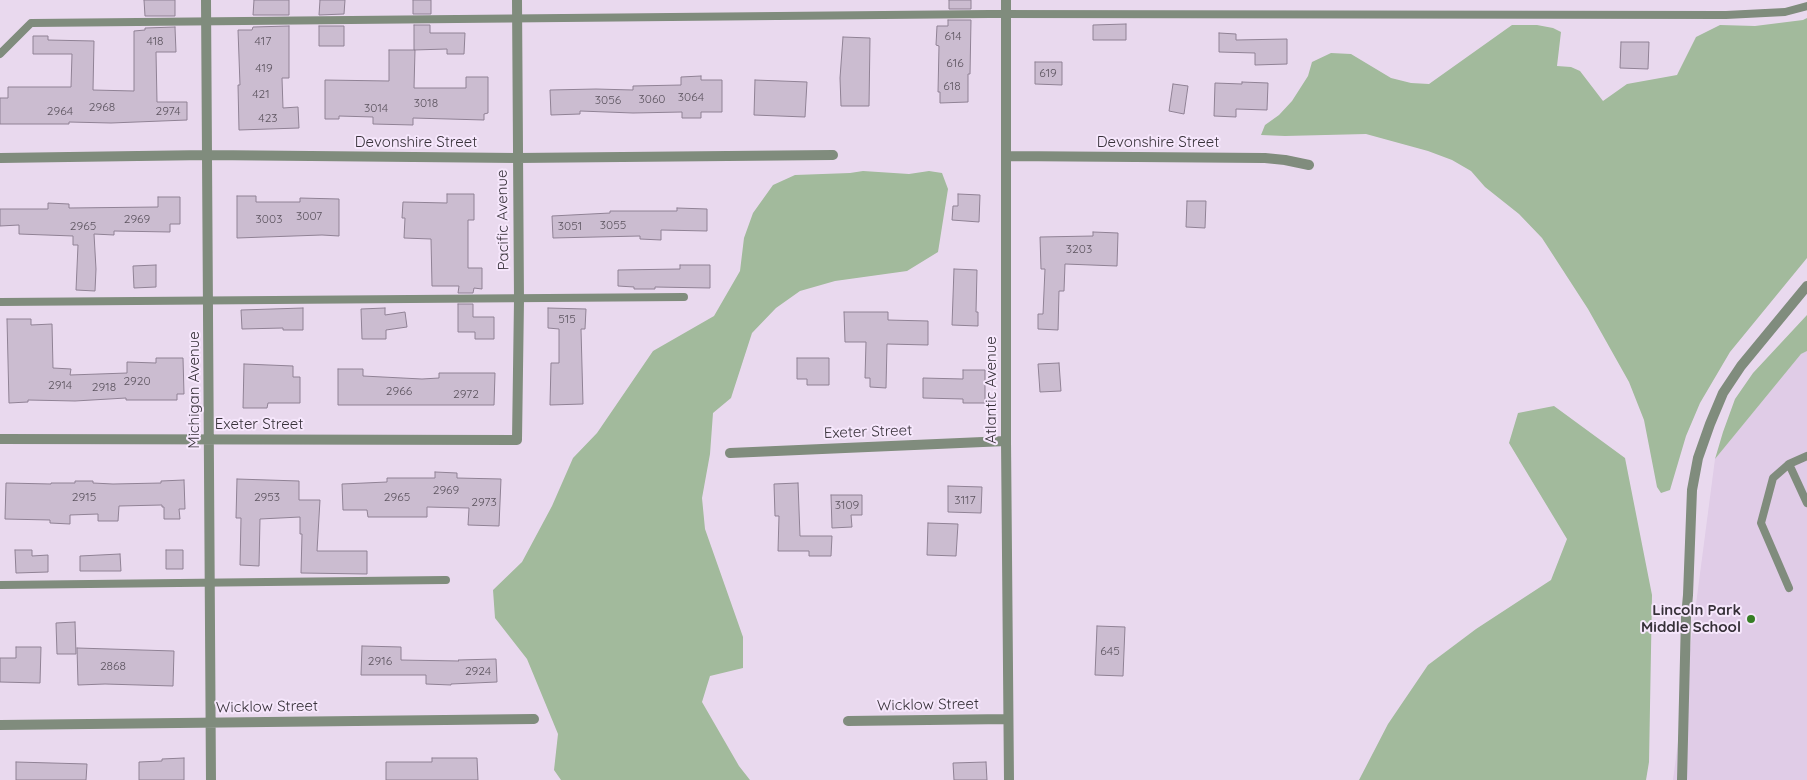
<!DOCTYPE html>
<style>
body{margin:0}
canvas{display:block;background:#e9d9ee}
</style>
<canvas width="1807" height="780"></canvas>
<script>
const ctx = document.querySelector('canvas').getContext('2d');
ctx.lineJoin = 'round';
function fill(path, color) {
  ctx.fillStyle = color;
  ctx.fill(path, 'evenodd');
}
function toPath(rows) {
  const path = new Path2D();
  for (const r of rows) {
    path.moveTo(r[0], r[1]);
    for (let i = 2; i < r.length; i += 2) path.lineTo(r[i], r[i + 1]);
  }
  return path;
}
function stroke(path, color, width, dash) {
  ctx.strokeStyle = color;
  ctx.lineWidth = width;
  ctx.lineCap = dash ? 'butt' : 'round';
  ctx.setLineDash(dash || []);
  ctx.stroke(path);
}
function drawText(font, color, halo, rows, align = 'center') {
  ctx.font = font + ' Quicksand,sans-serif';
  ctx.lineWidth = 4;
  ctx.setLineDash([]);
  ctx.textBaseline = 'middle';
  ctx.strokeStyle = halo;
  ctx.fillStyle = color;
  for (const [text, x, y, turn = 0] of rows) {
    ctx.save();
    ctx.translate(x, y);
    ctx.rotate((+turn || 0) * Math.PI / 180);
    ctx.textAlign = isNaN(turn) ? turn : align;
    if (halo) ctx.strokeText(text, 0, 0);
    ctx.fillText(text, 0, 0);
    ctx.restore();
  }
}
const built = toPath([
 [1807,351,1807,780,1673,780,1715,459,1801,354]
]);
const green = toPath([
 [1807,18,1807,258,1730,352,1700,403,1686,436,1670,490,1661,493,1657,487,1644,420,1629,382,1588,309,1542,238,1519,214,1485,187,1471,171,1452,160,1428,151,1366,134,1285,136,1261,135,1265,125,1279,115,1292,101,1308,76,1312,62,1331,53,1351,54,1391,78,1411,83,1429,84,1512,25,1537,25,1553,28,1561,32,1557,66,1571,67,1580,71,1603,101,1627,84,1677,75,1696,37,1720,25,1755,26,1803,20],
 [863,171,909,174,929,171,942,173,948,189,938,252,907,271,835,281,800,291,776,308,752,333,731,398,713,413,710,454,702,498,705,529,743,637,743,668,710,676,702,702,739,766,750,780,561,780,554,770,558,734,527,659,495,618,493,590,522,562,552,506,573,458,597,433,653,351,714,316,740,271,744,238,753,213,773,185,795,175,850,173],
 [1807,315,1807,351,1801,354,1715,459,1723,432,1735,399,1753,373],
 [1554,406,1625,458,1652,595,1649,762,1646,780,1359,780,1388,724,1428,665,1476,629,1551,580,1567,539,1509,443,1518,413]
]);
const building = toPath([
 [144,0,175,0,175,16,145,16,144,0],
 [254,0,289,0,289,15,253,15,254,0],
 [320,0,345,0,344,14,319,15,320,0],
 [413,0,431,0,431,14,413,14,413,0],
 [949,0,971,0,971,9,949,9,949,0],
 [948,20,971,20,970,74,968,74,968,102,940,103,940,92,938,92,939,46,936,45,937,26,948,26,948,20],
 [1126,24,1126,40,1093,40,1093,25,1126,24],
 [414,25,430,25,430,33,465,33,464,54,447,54,447,49,414,50,414,25],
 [289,26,289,78,282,78,283,108,298,107,299,128,239,130,238,85,240,85,238,30,252,30,253,27,289,26],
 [319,26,344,26,344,46,319,46,319,26],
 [175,27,176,52,156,52,157,102,187,102,187,120,111,123,69,122,69,124,0,124,0,98,8,98,8,87,71,87,72,54,33,54,33,36,48,36,48,40,94,41,93,90,134,91,134,31,145,30,145,28,175,27],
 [1219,33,1236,34,1236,40,1287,39,1287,64,1255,65,1255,53,1219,52,1219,33],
 [843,37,870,38,869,106,841,106,840,78,843,37],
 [1621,42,1649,42,1648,69,1620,68,1621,42],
 [389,50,415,50,414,88,466,88,466,77,488,77,488,113,484,114,484,120,413,118,413,125,373,124,373,117,339,116,339,119,325,119,325,80,389,81,389,50],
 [1035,62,1062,62,1062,85,1035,84,1035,62],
 [701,76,701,80,722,80,722,112,701,112,701,118,682,118,682,112,633,113,580,111,580,114,551,115,550,90,596,89,633,90,633,86,681,85,681,77,701,76],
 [755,80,807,82,805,117,754,115,755,80],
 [1242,82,1268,83,1267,110,1236,109,1236,117,1214,116,1215,83,1242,84,1242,82],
 [1173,84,1188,86,1184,114,1169,111,1173,84],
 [447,194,474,194,474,220,468,220,468,268,482,268,482,289,474,288,473,293,458,293,459,286,432,286,431,239,404,238,405,218,402,218,403,202,447,203,447,194],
 [958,194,980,195,979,222,952,220,953,206,958,206,958,194],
 [237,196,256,196,256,202,300,202,300,198,339,199,339,236,322,235,237,238,237,196],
 [158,197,180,197,180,224,170,224,170,232,114,231,114,235,94,234,96,269,95,291,76,290,78,245,73,245,73,236,19,234,19,225,0,226,0,209,48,209,48,203,69,204,69,208,158,207,158,197],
 [1187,201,1206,201,1205,228,1186,227,1187,201],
 [677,208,707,209,707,231,661,230,661,240,640,239,640,236,553,238,552,216,610,213,610,211,677,211,677,208],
 [1093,232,1118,233,1117,266,1065,264,1064,291,1059,291,1058,330,1038,329,1038,314,1043,314,1045,269,1041,269,1040,237,1093,236,1093,232],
 [156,265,156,287,134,288,133,266,156,265],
 [680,265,710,265,710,288,655,287,655,289,634,289,634,287,618,286,618,270,680,269,680,265],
 [954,269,977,270,976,312,978,312,978,326,952,325,954,269],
 [458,304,473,304,473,317,494,317,494,339,475,339,475,332,458,332,458,304],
 [303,308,303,330,283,330,283,328,242,329,241,310,303,308],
 [385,308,385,315,405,312,407,327,386,330,386,339,362,339,361,309,385,308],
 [548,308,586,309,585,329,581,329,583,404,550,405,551,363,559,363,559,329,548,328,548,308],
 [844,312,888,312,888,320,928,321,928,345,887,344,886,388,870,387,870,378,865,378,866,342,845,342,844,312],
 [7,319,31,319,31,325,52,324,53,368,71,369,70,375,127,373,127,362,156,363,156,358,183,358,184,394,177,394,177,400,126,400,126,398,75,401,28,400,28,402,9,403,7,319],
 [797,358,829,358,829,385,807,385,807,379,797,379,797,358],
 [1059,363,1061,391,1040,392,1038,364,1059,363],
 [244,364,293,366,293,377,300,377,300,403,268,403,267,408,243,408,244,364],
 [338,369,363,369,363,376,422,379,439,378,439,373,495,373,494,405,338,405,338,369],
 [963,370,985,370,985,403,963,403,963,399,923,398,923,378,963,379,963,370],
 [435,472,457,473,457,478,501,479,499,526,468,525,469,508,427,507,427,517,368,517,367,510,343,510,342,484,387,482,387,478,435,478,435,472],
 [237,479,299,481,299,500,320,500,317,551,367,551,367,574,301,573,302,534,300,534,300,517,260,519,259,566,240,565,241,518,236,518,237,479],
 [184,480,185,509,179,509,180,519,164,519,164,507,162,507,162,505,119,506,118,521,98,521,98,514,70,515,70,524,50,523,50,520,5,519,6,483,51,484,51,483,75,483,75,481,93,481,93,483,113,484,161,483,161,481,184,480],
 [798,483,800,536,832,536,831,556,809,556,809,551,778,551,779,516,775,516,774,484,798,483],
 [948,486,982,487,981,513,948,512,948,486],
 [831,495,862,495,862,515,851,515,852,527,832,528,831,495],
 [928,523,958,524,956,556,927,555,928,523],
 [15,550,32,550,32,556,48,555,48,572,16,573,15,550],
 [166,550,183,550,183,569,166,569,166,550],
 [120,554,121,571,80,571,80,556,120,554],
 [75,622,76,654,57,654,56,623,75,622],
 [1097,626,1125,627,1123,676,1095,675,1097,626],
 [362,646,401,647,401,660,459,661,458,660,496,659,497,682,451,684,451,685,426,684,426,675,361,675,362,646],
 [16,647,41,647,40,683,0,682,0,658,16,658,16,647],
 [77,648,174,651,173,686,105,684,78,685,77,648],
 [184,758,184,780,139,780,139,762,162,761,162,759,184,758],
 [432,758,477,758,478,780,386,780,386,762,432,762,432,758],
 [16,762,87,764,86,780,16,780,16,762],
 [986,762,987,780,954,780,953,763,986,762]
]);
const service = toPath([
 [0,54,31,23,990,14,1726,15,1785,12,1807,6],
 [0,302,684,297],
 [1789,464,1807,503],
 [0,585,446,580],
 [1789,588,1761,523,1773,478,1789,464,1807,456]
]);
const minor = toPath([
 [206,0,211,780],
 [1006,0,1006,441,1009,780],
 [1006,156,1265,158,1285,160,1309,165],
 [0,158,207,155,517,158,833,155],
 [0,439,517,440,519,300,517,0],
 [730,453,1006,441],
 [848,721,1008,719],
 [0,725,534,719],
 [1682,780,1686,617,1688,595,1692,490,1698,458,1710,424,1723,393,1741,366,1807,286]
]);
const markers = [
 [1751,619,5,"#367e24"]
];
const numberNames = [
 ["614",953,36],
 ["418",155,41],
 ["417",263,41],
 ["616",955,63],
 ["419",264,68],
 ["619",1048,73],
 ["618",952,86],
 ["421",261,94],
 ["3064",691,97],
 ["3060",652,99],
 ["3056",608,100],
 ["3018",426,103],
 ["2968",102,107],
 ["3014",376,108],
 ["2964",60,111],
 ["2974",168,111],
 ["423",268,118],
 ["3007",309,216],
 ["2969",137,219],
 ["3003",269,219],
 ["3055",613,225],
 ["2965",83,226],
 ["3051",570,226],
 ["3203",1079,249],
 ["515",567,319],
 ["2920",137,381],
 ["2914",60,385],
 ["2918",104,387],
 ["2966",399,391],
 ["2972",466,394],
 ["2969",446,490],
 ["2915",84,497],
 ["2953",267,497],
 ["2965",397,497],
 ["3117",965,500],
 ["2973",484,502],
 ["3109",847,505],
 ["645",1110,651],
 ["2916",380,661],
 ["2868",113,666],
 ["2924",478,671]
];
const streetNames = [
 ["Devonshire Street",416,142],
 ["Devonshire Street",1158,142],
 ["Pacific Avenue",503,220,-91],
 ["Michigan Avenue",194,390,-90],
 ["Atlantic Avenue",991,390,-90],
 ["Exeter Street",259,424],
 ["Exeter Street",868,432,-2],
 ["Wicklow Street",928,705,-1],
 ["Wicklow Street",267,707,-1]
];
const poiNames = [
 ["Lincoln Park",1741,610],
 ["Middle School",1741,627]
];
fill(built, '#e0cce7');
fill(green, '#a2ba9c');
fill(building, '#cbbcd0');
stroke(building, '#908295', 1);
stroke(service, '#808c7d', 8);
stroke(minor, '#808c7d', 10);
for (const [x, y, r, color] of markers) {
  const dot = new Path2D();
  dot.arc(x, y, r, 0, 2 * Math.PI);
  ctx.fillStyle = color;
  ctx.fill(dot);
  stroke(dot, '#f6e7fc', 2);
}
drawText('12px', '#5c545f', null, numberNames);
drawText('15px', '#373139', '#f6e7fc', streetNames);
drawText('bold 15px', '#373139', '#f6e7fc', poiNames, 'right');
</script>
